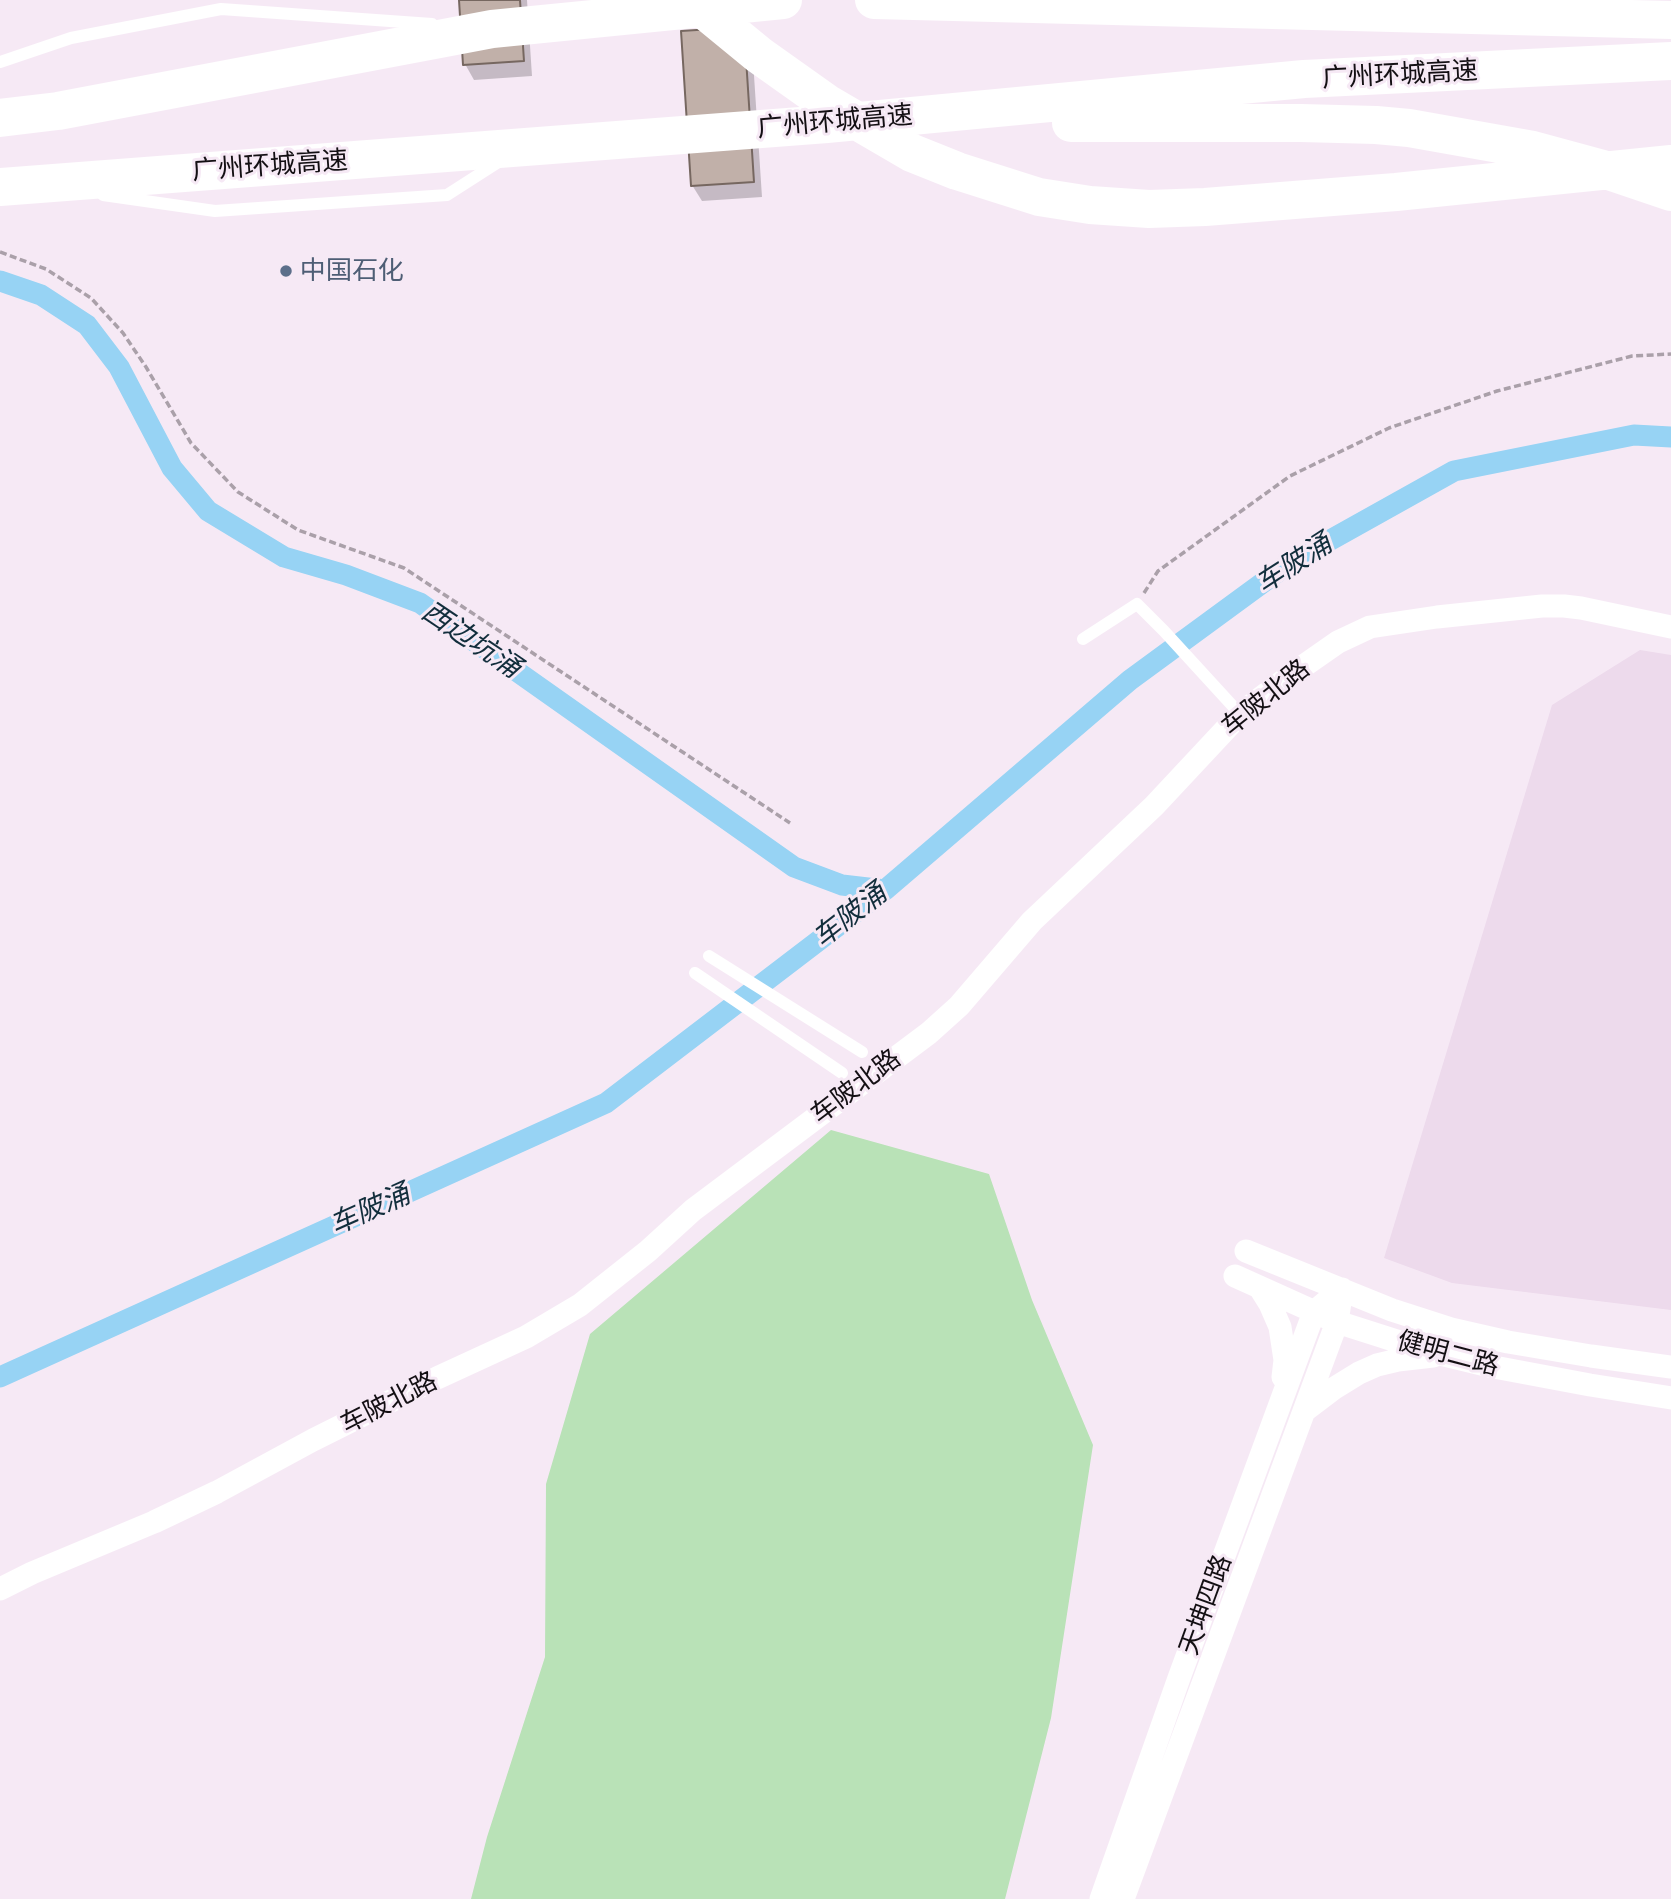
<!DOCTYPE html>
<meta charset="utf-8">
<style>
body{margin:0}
canvas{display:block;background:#f6e9f5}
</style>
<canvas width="1671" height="1899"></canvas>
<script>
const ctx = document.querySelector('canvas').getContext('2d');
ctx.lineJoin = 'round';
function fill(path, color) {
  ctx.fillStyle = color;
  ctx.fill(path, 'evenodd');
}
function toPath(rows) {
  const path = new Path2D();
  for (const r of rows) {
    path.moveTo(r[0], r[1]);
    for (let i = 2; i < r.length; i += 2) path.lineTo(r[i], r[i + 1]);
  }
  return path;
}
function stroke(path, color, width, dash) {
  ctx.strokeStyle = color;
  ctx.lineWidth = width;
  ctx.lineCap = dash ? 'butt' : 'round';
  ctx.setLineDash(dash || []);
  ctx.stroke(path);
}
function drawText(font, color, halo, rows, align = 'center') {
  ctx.font = font + ' "Alegreya Sans","Noto Sans SC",sans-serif';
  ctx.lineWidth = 6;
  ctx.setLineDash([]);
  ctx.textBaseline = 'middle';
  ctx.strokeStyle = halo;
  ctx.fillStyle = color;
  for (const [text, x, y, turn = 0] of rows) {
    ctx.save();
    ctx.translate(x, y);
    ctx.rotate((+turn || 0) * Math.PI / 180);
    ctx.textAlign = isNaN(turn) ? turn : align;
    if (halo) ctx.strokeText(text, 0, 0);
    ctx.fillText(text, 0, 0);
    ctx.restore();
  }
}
const built = toPath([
 [1640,650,1671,655,1671,1310,1452,1283,1384,1258,1552,705]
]);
const green = toPath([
 [831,1130,989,1174,1032,1300,1093,1445,1051,1718,1005,1899,471,1899,487,1837,545,1657,546,1484,590,1334]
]);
const shadow = toPath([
 [461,0,527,0,532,76,474,80,465,64],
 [752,45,762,197,702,201,692,185]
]);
const canal = toPath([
 [0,281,41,295,87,325,119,367,172,468,208,511,284,557,346,575,420,603,794,867,842,885,885,890],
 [0,1377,606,1103,885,890,1130,680,1291,562,1454,471,1634,435,1671,437]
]);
const building = toPath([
 [459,0,520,0,524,61,463,65,459,0],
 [744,27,754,182,691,186,681,31,744,27]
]);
const path = toPath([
 [0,252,46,269,91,298,123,333,146,367,191,443,238,492,298,530,404,568,790,823],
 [1144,593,1158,571,1290,476,1389,428,1497,391,1632,356,1671,354]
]);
const lane = toPath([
 [0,62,71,38,221,9,432,24],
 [103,195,215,211,447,195,500,161],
 [1083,639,1137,604,1164,631,1240,714],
 [709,956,862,1052],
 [695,973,842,1073]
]);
const street = toPath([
 [1246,1251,1392,1310,1451,1329,1508,1342,1591,1356,1671,1367],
 [1235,1276,1337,1322,1428,1351,1494,1367,1590,1385,1671,1398],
 [1260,1288,1270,1304,1280,1327,1285,1360,1283,1377],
 [1304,1411,1333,1389,1359,1373,1377,1365,1398,1360,1433,1356],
 [0,1589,32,1573,154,1522,217,1492,313,1440,437,1378,526,1337,580,1305,648,1251,693,1210,929,1033,959,1006,1032,921,1154,806,1240,714,1295,672,1338,642,1370,627,1437,617,1542,606,1564,606,1581,608,1671,627],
 [1101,1899,1179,1678,1314,1312,1342,1289,1337,1322,1123,1899]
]);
const highway = toPath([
 [692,0,759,55,828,104,912,153,957,171,1039,197,1090,205,1149,209,1205,207,1396,192,1671,164],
 [874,0,1671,20],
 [0,118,58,111,492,29,783,0],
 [1071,123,1301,123,1376,125,1409,128,1533,150,1603,169,1671,192],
 [0,187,827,124,1304,79,1671,61]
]);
const markers = [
 [286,271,7,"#5c6f8a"]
];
const streetNames = [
 ["广州环城高速",1400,75,-3],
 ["广州环城高速",835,122,-5],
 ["广州环城高速",270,166,-4],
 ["车陂北路",1266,698,-39],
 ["车陂北路",856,1087,-37],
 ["健明二路",1448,1354,15],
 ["车陂北路",389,1403,-27],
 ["天坤四路",1206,1605,-70]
];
const serviceNames = [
 ["中国石化",300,271]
];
const waterNames = [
 ["车陂涌",1294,564,-33],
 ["西边坑涌",471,640,34],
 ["车陂涌",850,916,-38],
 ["车陂涌",370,1210,-24]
];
fill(built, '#eddaec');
fill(green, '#b9e2b7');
fill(shadow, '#0003');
stroke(canal, '#97d3f4', 21);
fill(building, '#c1b0a9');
stroke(building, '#766760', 2);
stroke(path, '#aaa0a9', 3.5, [7, 3.5]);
stroke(lane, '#fff', 12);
stroke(street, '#fff', 23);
stroke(highway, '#fff', 38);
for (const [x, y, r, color] of markers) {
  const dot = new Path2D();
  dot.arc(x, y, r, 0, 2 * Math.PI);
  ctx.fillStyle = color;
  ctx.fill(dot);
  stroke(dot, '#f6e9f5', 2.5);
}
drawText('26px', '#130f13', '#f6e9f5', streetNames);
drawText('26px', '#4e5e75', '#f6e9f5', serviceNames, 'left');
drawText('italic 28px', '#122e3c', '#f6e9f5', waterNames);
</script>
